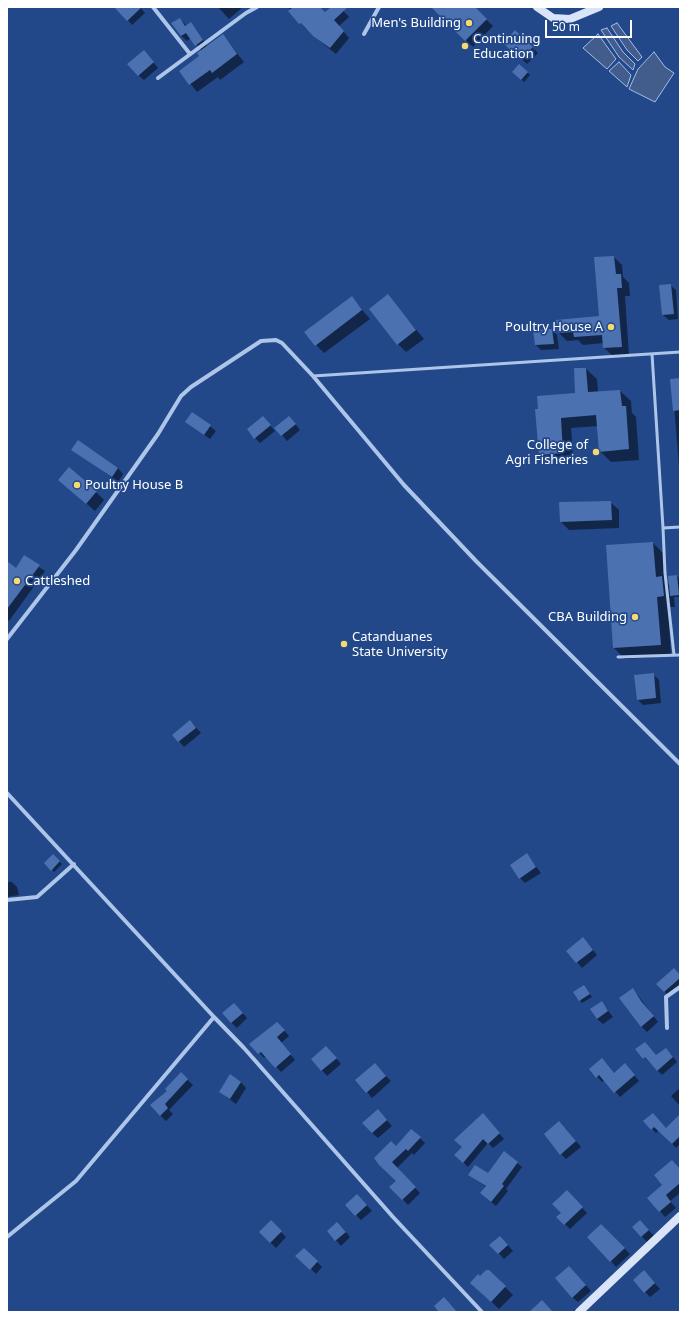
<!DOCTYPE html>
<style>
body{margin:0}
#map{position:relative;width:687px;height:1319px;overflow:hidden;background:#224889;font-family:"Noto Sans",sans-serif}
canvas{display:block}
.frame{position:absolute;inset:0;border:8px solid #fff;pointer-events:none}
.scale{position:absolute;left:545px;top:20px;width:87px;height:18px;box-sizing:border-box;border:2px solid #fff;border-top:0;padding-left:5px;font-size:12px;line-height:14px;white-space:nowrap;color:#fff;-webkit-text-stroke:3px #224889;paint-order:stroke}
</style>
<div id="map">
<canvas width="687" height="1319"></canvas>
<div class="frame"></div>
<div class="scale">50 m</div>
</div>
<script>
const ctx = document.querySelector('canvas').getContext('2d');
ctx.lineJoin = 'round';
function fill(path, color) {
  ctx.fillStyle = color;
  ctx.fill(path, 'evenodd');
}
function toPath(rows) {
  const path = new Path2D();
  for (const r of rows) {
    path.moveTo(r[0], r[1]);
    for (let i = 2; i < r.length; i += 2) path.lineTo(r[i], r[i + 1]);
  }
  return path;
}
function stroke(path, color, width, dash) {
  ctx.strokeStyle = color;
  ctx.lineWidth = width;
  ctx.lineCap = dash ? 'butt' : 'round';
  ctx.setLineDash(dash || []);
  ctx.stroke(path);
}
function drawText(font, color, halo, rows, align = 'center') {
  ctx.font = font + ' "Noto Sans",sans-serif';
  ctx.lineWidth = 3.5;
  ctx.setLineDash([]);
  ctx.textBaseline = 'middle';
  ctx.strokeStyle = halo;
  ctx.fillStyle = color;
  for (const [text, x, y, turn = 0] of rows) {
    ctx.save();
    ctx.translate(x, y);
    ctx.rotate((+turn || 0) * Math.PI / 180);
    ctx.textAlign = isNaN(turn) ? turn : align;
    if (halo) ctx.strokeText(text, 0, 0);
    ctx.fillText(text, 0, 0);
    ctx.restore();
  }
}
const water = toPath([
 [617,23,642,57,638,61,627,50,611,26,617,23],
 [607,28,623,52,635,64,633,70,619,57,601,30,607,28],
 [598,34,616,59,607,69,583,48,598,34],
 [654,52,665,67,674,73,655,102,629,89,638,69,654,52],
 [619,62,631,75,627,87,609,71,619,62]
]);
const shadow = toPath([
 [117,7,140,7,145,13,132,25],
 [218,7,243,7,229,19],
 [288,7,319,7,325,13,332,7,340,7,349,17,339,26,349,38,336,54,321,42,307,28,306,29],
 [433,7,473,7,493,26,473,47],
 [180,19,187,26,191,23,208,47,223,36,244,62,220,80,218,77,197,92,180,71,201,56,202,51,191,38,187,41,181,36],
 [515,32,538,53,527,64,505,43],
 [149,57,158,68,144,80,138,75],
 [519,65,530,75,524,82,513,72],
 [614,257,622,265,623,277,629,283,630,296,625,296,629,355,613,356,604,348,604,343,583,345,578,340,567,341,559,333,600,317],
 [670,285,676,290,678,319,669,320,663,315],
 [388,296,424,339,406,352,398,344],
 [351,297,370,319,324,353,316,345],
 [552,330,557,335,559,349,541,350,536,345],
 [586,369,597,379,598,392,620,391,631,401,632,413,636,417,639,460,611,462,600,451,598,426,571,428,574,464,550,465,540,455,536,410,576,394],
 [680,379,680,479,672,380],
 [193,413,216,431,210,439,187,422],
 [294,422,300,430,287,441,276,428],
 [268,423,275,431,260,443,255,438],
 [73,449,118,468,123,474,118,482],
 [59,480,96,492,104,500,95,511],
 [610,502,619,510,619,528,569,530,561,522],
 [653,543,664,554,666,581,670,586,677,576,679,578,680,597,674,597,675,607,668,607,671,656,625,659,614,648,607,546],
 [24,557,45,571,9,621,7,619,7,569,17,569],
 [653,674,659,680,661,703,643,705,638,700],
 [190,721,201,733,184,747,174,735],
 [53,855,62,864,54,872,45,863],
 [527,855,541,873,525,883,520,878],
 [7,882,12,882,17,887,19,895,7,897],
 [588,944,597,955,582,968,568,951],
 [680,975,680,988,670,997,664,991],
 [586,989,592,997,582,1003,580,1000],
 [633,989,658,1022,647,1032,641,1026],
 [602,1003,613,1017,603,1024,597,1019],
 [239,1009,247,1018,237,1028,231,1022],
 [282,1028,289,1036,281,1043,295,1060,281,1072,266,1056,264,1058,251,1044],
 [637,1050,657,1056,670,1053,677,1062,662,1075],
 [331,1052,341,1064,327,1076,312,1059],
 [590,1069,614,1074,630,1070,639,1081,620,1097,605,1080,602,1082],
 [380,1070,391,1081,372,1098,367,1092],
 [181,1074,193,1085,169,1110,173,1114,166,1121,160,1115,169,1091],
 [241,1082,246,1088,236,1104,220,1092],
 [680,1088,680,1106,671,1096],
 [680,1115,680,1144,676,1148,659,1130,656,1133,645,1121,666,1129],
 [383,1116,392,1126,378,1138,372,1133],
 [488,1120,504,1139,493,1148,488,1143,468,1167,456,1155],
 [565,1128,581,1147,566,1159,561,1154],
 [420,1138,425,1143,414,1155,412,1153,397,1168,420,1193,408,1205,391,1187,397,1181,380,1164,396,1148],
 [505,1153,522,1167,506,1189,508,1191,496,1206,486,1198,486,1187,470,1175,488,1175],
 [680,1170,680,1193,670,1201,676,1208,665,1217,649,1198],
 [567,1192,587,1213,570,1229,558,1217,562,1213],
 [363,1201,372,1211,361,1220,356,1215],
 [640,1221,654,1236,647,1242,633,1227],
 [271,1222,286,1237,276,1248,260,1232],
 [601,1225,630,1254,616,1267,611,1261],
 [343,1228,350,1237,341,1246,328,1231],
 [505,1242,513,1251,504,1259,491,1245],
 [304,1249,322,1267,316,1274,297,1256],
 [574,1272,591,1291,578,1302,572,1297],
 [480,1277,505,1287,513,1295,499,1309,480,1291],
 [649,1277,660,1289,650,1297,634,1280]
]);
const building = toPath([
 [114,7,142,7,127,21],
 [293,7,320,7,325,12,331,7,348,7,334,20,344,31,330,48,313,36,301,23,299,24,288,11],
 [431,7,475,7,487,19,465,41],
 [180,18,185,26,191,22,203,40,195,46,186,33,181,36,171,23],
 [515,30,533,47,521,60,503,43],
 [223,34,237,54,212,73,210,70,189,85,179,71,199,56,197,53],
 [144,50,154,62,138,76,127,64],
 [519,64,528,72,521,80,512,72],
 [614,256,616,274,621,274,622,288,617,288,622,347,603,348,602,335,574,337,573,332,558,333,556,320,599,316,594,257],
 [671,284,674,314,662,315,659,285],
 [388,294,416,330,397,345,369,309],
 [352,296,362,310,315,346,304,332],
 [552,329,554,344,535,345,533,330],
 [574,368,586,368,588,392,620,390,622,406,626,406,629,449,599,452,596,415,561,418,563,453,539,455,535,409,538,409,537,396,575,393],
 [680,378,680,410,673,411,670,379],
 [192,412,211,425,204,435,185,422],
 [263,416,271,425,254,439,247,429],
 [289,416,296,424,281,436,274,428],
 [78,440,118,468,112,477,71,450],
 [69,467,97,491,86,504,58,480],
 [611,501,612,520,560,522,559,502],
 [653,542,656,577,662,576,664,596,657,597,661,645,613,648,606,545],
 [24,555,40,565,7,609,7,561,16,568],
 [677,575,679,595,670,596,668,576],
 [654,673,656,698,637,700,634,675],
 [190,720,196,728,178,742,172,735],
 [527,853,536,867,519,879,510,865],
 [53,854,60,861,51,871,44,863],
 [583,937,593,950,576,963,566,951],
 [674,968,680,975,680,978,664,992,656,984],
 [584,985,590,994,579,1001,573,992],
 [633,988,641,1001,654,1016,641,1027,619,998],
 [602,1001,608,1011,597,1019,590,1009],
 [234,1003,243,1013,231,1023,222,1013],
 [277,1022,285,1030,277,1037,291,1054,275,1068,261,1052,258,1054,249,1044],
 [645,1042,656,1055,666,1048,673,1057,657,1071,645,1057,643,1059,635,1049],
 [326,1046,337,1058,321,1071,311,1059],
 [602,1058,614,1073,625,1063,635,1075,614,1093,599,1075,596,1078,589,1069],
 [375,1063,386,1076,366,1093,355,1080],
 [181,1072,188,1079,165,1104,168,1108,160,1116,150,1105,167,1091,165,1089],
 [230,1074,241,1082,230,1099,219,1092],
 [378,1109,387,1120,372,1133,362,1123],
 [483,1113,500,1133,488,1144,483,1139,463,1163,454,1155,462,1147,454,1140],
 [653,1113,666,1128,680,1114,680,1136,672,1144,654,1127,651,1130,643,1121],
 [559,1121,576,1141,560,1155,544,1134],
 [411,1129,421,1137,408,1151,406,1149,392,1162,416,1187,402,1200,389,1187,396,1181,379,1165,374,1158,391,1141,396,1146],
 [504,1151,518,1162,502,1184,504,1186,491,1202,480,1193,486,1186,468,1175,475,1165,488,1173],
 [672,1160,680,1169,680,1183,666,1195,671,1202,659,1212,647,1198,662,1185,654,1175],
 [567,1190,583,1207,564,1225,556,1217,561,1213,552,1204],
 [357,1194,367,1205,355,1216,345,1205],
 [271,1220,282,1231,270,1243,259,1232],
 [640,1220,649,1230,641,1237,632,1227],
 [337,1222,346,1232,335,1241,327,1231],
 [601,1224,625,1248,610,1262,587,1237],
 [500,1236,508,1245,498,1254,489,1245],
 [304,1248,318,1261,310,1270,295,1256],
 [569,1266,586,1285,572,1298,555,1278],
 [486,1270,489,1270,506,1286,491,1302,470,1283,478,1274,480,1276],
 [644,1270,655,1283,644,1293,633,1280],
 [444,1297,457,1312,439,1312,434,1306],
 [542,1300,553,1312,529,1312]
]);
const lane = toPath([
 [652,354,663,528,680,527],
 [313,376,680,352],
 [663,528,665,573,674,655],
 [618,657,680,655]
]);
const street = toPath([
 [153,7,190,54],
 [364,34,379,7],
 [158,78,246,13,257,7],
 [7,639,76,550,158,434,181,396,191,387,261,341,276,340,282,343,313,376,404,485,476,561,680,764],
 [7,793,214,1017,244,1048,393,1217,482,1312],
 [7,900,37,897,74,864],
 [667,1028,666,997,680,987],
 [7,1237,76,1181,214,1017]
]);
const secondary = toPath([
 [537,7,553,18,570,19,599,7],
 [579,1312,680,1216]
]);
const markers = [
 [469,23,4,"#f6d970"],
 [465,46,4,"#f6d970"],
 [611,327,4,"#f6d970"],
 [596,452,4,"#f6d970"],
 [77,485,4,"#f6d970"],
 [17,581,4,"#f6d970"],
 [635,617,4,"#f6d970"],
 [344,644,4,"#f6d970"]
];
const poiNames = [
 ["Men's Building",461,23],
 ["Continuing",473,39,"left"],
 ["Education",473,54,"left"],
 ["Poultry House A",603,327],
 ["College of",588,445],
 ["Agri Fisheries",588,460],
 ["Poultry House B",85,485,"left"],
 ["Cattleshed",25,581,"left"],
 ["CBA Building",627,617],
 ["Catanduanes",352,637,"left"],
 ["State University",352,652,"left"]
];
fill(water, '#425c8c');
stroke(water, '#a2bfeb', 1);
fill(shadow, '#0007');
fill(building, '#4b71b1');
stroke(lane, '#aec5ea', 3);
stroke(street, '#aec5ea', 4);
stroke(secondary, '#d9e4f8', 8);
for (const [x, y, r, color] of markers) {
  const dot = new Path2D();
  dot.arc(x, y, r, 0, 2 * Math.PI);
  ctx.fillStyle = color;
  ctx.fill(dot);
  stroke(dot, '#224889', 1.5);
}
drawText('13px', '#fff', '#224889', poiNames, 'right');
</script>
